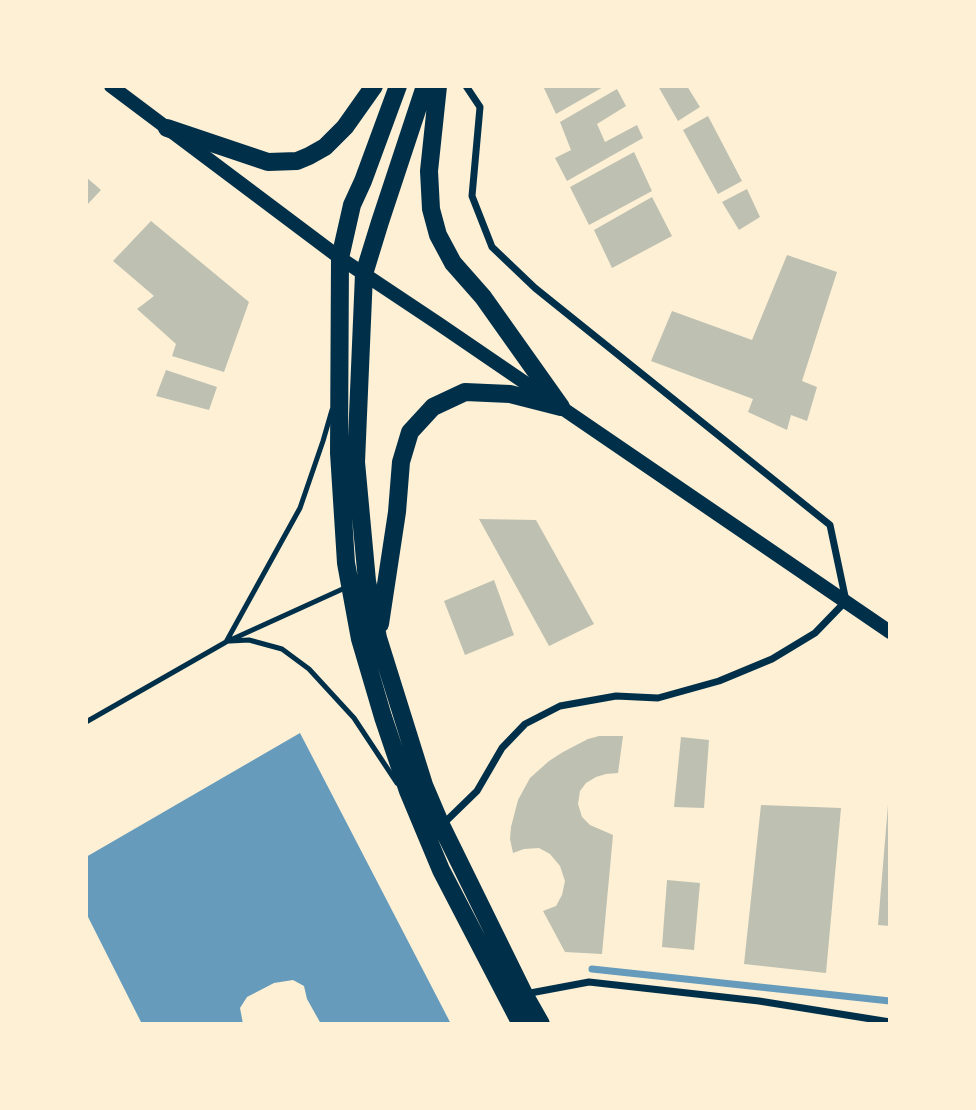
<!DOCTYPE html>
<style>
body{margin:0}
#map{position:relative;width:976px;height:1110px;overflow:hidden;background:#fdf0d5;font-family:Commissioner,sans-serif}
canvas{display:block}
.frame{position:absolute;inset:0;border:88px solid #fdf0d5;pointer-events:none}
</style>
<div id="map">
<canvas width="976" height="1110"></canvas>
<div class="frame"></div>
</div>
<script>
const ctx = document.querySelector('canvas').getContext('2d');
ctx.lineJoin = 'round';
function fill(path, color) {
  ctx.fillStyle = color;
  ctx.fill(path, 'evenodd');
}
function toPath(rows) {
  const path = new Path2D();
  for (const r of rows) {
    path.moveTo(r[0], r[1]);
    for (let i = 2; i < r.length; i += 2) path.lineTo(r[i], r[i + 1]);
  }
  return path;
}
function stroke(path, color, width, dash) {
  ctx.strokeStyle = color;
  ctx.lineWidth = width;
  ctx.lineCap = dash ? 'butt' : 'round';
  ctx.setLineDash(dash || []);
  ctx.stroke(path);
}
const water = toPath([
 [300,733,451,1024,321,1024,307,999,304,986,293,980,274,983,247,997,240,1008,243,1024,142,1024,86,913,86,857]
]);
const stream = toPath([
 [592,969,890,1001]
]);
const building = toPath([
 [543,86,605,86,556,114],
 [658,86,687,86,700,107,678,121],
 [617,89,626,106,597,124,605,142,637,125,643,138,567,181,555,158,571,150,560,122],
 [708,116,742,181,718,194,683,130],
 [634,152,652,191,589,225,570,187],
 [86,177,101,190,86,206],
 [747,189,760,217,739,230,722,202],
 [652,197,672,236,612,268,594,230],
 [151,221,249,302,224,372,172,356,176,344,137,309,154,296,113,261],
 [787,255,837,272,802,381,817,387,807,421,791,415,787,430,748,412,753,399,651,361,672,311,752,340],
 [166,370,217,387,209,410,156,396],
 [479,519,536,520,594,624,549,646],
 [494,580,514,635,465,655,444,601],
 [599,736,623,736,618,773,606,774,596,777,586,783,580,791,578,804,582,817,590,825,613,835,602,954,565,952,543,911,556,906,562,895,565,881,560,866,550,854,539,848,524,849,513,853,510,839,511,827,518,800,530,778,549,761,563,752,588,739],
 [681,737,709,740,704,808,674,807],
 [761,805,841,808,826,973,744,964],
 [888,805,890,805,890,926,878,925],
 [667,880,700,883,694,950,662,947]
]);
const service = toPath([
 [230,641,249,640,282,649,309,669,354,718,397,783],
 [226,642,300,508,323,441,332,410],
 [86,722,226,642,347,587]
]);
const minor = toPath([
 [441,826,477,791,502,748,525,724,560,706,616,696,658,698,719,681,772,659,815,633,846,601,830,525,535,288,492,247,472,196,480,107,466,86],
 [525,994,589,982,759,1001,890,1022]
]);
const secondary = toPath([
 [111,86,340,258,439,324,890,632]
]);
const primary = toPath([
 [398,86,363,181,352,205,340,258,339,453,346,563,360,639,383,717,408,791,441,870,521,1024],
 [425,86,380,222,364,274,356,462,367,581,378,638,424,785,441,825,524,994,541,1024],
 [438,86,429,171,431,209,438,235,453,263,483,297,561,407],
 [167,128,268,162,297,161,309,156,325,147,345,127,374,86],
 [380,624,397,512,401,462,410,432,433,407,465,392,510,394,561,407]
]);
fill(water, '#669bbc');
stroke(stream, '#669bbc', 7);
fill(building, '#bec0b2');
stroke(service, '#003049', 5);
stroke(minor, '#003049', 7);
stroke(secondary, '#003049', 14);
stroke(primary, '#003049', 18);
</script>
